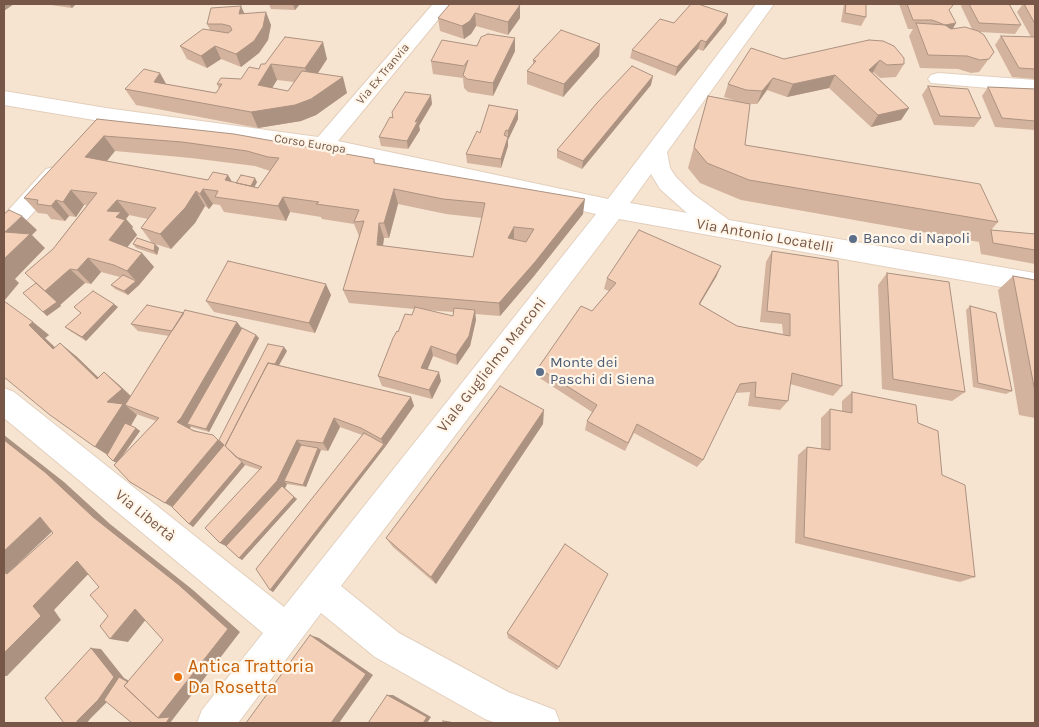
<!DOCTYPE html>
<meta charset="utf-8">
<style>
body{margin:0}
#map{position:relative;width:1039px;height:727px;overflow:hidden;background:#fef3e2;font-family:Karla,sans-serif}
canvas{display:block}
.frame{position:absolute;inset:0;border:5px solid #775747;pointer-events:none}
</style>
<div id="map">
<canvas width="1039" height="727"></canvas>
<div class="frame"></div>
</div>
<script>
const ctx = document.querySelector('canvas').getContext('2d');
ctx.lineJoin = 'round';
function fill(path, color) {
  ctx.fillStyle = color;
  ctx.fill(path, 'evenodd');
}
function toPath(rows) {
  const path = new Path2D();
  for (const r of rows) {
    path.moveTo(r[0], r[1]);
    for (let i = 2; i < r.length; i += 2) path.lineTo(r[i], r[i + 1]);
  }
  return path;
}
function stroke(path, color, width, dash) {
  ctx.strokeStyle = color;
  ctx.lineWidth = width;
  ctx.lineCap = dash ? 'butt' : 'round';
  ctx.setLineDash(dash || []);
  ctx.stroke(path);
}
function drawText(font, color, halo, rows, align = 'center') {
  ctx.font = font + ' Karla,sans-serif';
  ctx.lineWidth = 4.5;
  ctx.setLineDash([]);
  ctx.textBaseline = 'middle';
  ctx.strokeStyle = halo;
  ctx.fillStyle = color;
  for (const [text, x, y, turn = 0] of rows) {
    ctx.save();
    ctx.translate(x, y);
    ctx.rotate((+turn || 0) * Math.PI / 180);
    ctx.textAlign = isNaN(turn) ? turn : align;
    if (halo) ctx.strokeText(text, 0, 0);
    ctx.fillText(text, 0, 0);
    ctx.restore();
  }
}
const residential = toPath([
 [4,4,1035,4,1035,723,4,723]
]);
const minor = toPath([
 [433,4,451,4,338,141,608,199,756,4,774,4,667,152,670,168,676,177,693,194,729,220,1035,273,1035,293,619,219,341,586,399,633,508,692,555,710,560,723,496,723,485,719,375,657,321,613,238,723,197,723,202,710,263,633,4,418,4,388,14,392,284,607,596,214,323,152,106,122,4,105,4,91,106,108,318,137,433,4],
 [651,174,660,189,687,213,630,203,651,174],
 [938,73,1035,80,1035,92,931,83,928,79,931,75,938,73],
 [54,167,62,169,65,175,62,181,12,236,4,239,4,215,46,169,54,167]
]);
const wall = toPath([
 [50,4,76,4,72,8,51,5],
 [269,4,300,4,295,10,271,9],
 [844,4,866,4,866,17,861,26,841,22],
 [899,4,952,4,949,10,953,29,972,29,961,6,962,4,1009,4,1021,25,1015,34,980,32,994,52,979,72,971,73,958,69,920,68,909,36,913,29,908,29],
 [1023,4,1035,4,1035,79,1012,77,995,45,1001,36,1031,37,1017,12],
 [520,5,520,18,508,35,476,26,471,34,464,39,440,31,438,18],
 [245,14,271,25,268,40,259,53,241,67,221,59,207,68,187,59,180,46,210,30,207,24],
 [728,14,726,23,703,51,698,49,675,76,630,58,632,50,674,23],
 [600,44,599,56,563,97,527,84,527,71,533,64,533,60],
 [894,46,904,64,896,77,880,78,873,72,873,73,909,108,901,120,871,127,829,88,787,97,767,90,757,104,748,104,745,145,998,222,991,230,1035,234,1035,264,981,254,979,242,741,200,700,183,688,168,708,96,736,101,724,97,728,84,784,59],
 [515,51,493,96,468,92,464,88,463,78,433,74,431,61],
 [327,59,318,73,347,93,316,115,301,121,258,128,136,105,125,89,166,84,216,93,219,89,217,84,241,79,259,69,261,64],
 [277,80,294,82,288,91,272,88],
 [651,85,582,169,557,158,557,150],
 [928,86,981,118,974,127,934,125,922,95],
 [988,87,1035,89,1035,130,995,127,982,96],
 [432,104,419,126,420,130,408,149,381,146,379,137,393,118],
 [518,110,518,119,508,140,508,146,501,168,467,163,466,154,480,133],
 [97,119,374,159,375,163,583,214,534,276,500,316,475,314,476,320,470,346,457,365,433,356,427,369,441,381,432,399,382,386,378,376,398,332,412,315,414,309,349,303,343,290,359,236,354,224,322,219,321,217,290,212,286,221,259,217,224,212,220,205,213,204,209,209,205,206,195,223,171,249,152,243,141,228,148,219,129,215,126,219,133,227,132,228,137,235,127,247,142,253,154,267,139,285,128,295,115,289,111,285,120,277,101,272,91,284,85,283,60,305,61,306,47,316,43,312,36,283,53,249,87,205,84,205,76,217,69,216,65,221,51,219,47,214,38,213,24,198],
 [115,151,191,158,255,166,270,171,258,188,254,187,257,182,236,183,208,180,107,161],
 [398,204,446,214,482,218,473,257,383,246,384,238,389,238],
 [424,310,454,312,453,316],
 [133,244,155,244,159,248,157,255,136,248],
 [772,251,842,386,833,396,790,384,788,401,780,410,748,406,750,392,735,393,703,460,697,467,634,433,625,451,585,430,587,421,592,412,538,377,538,368,592,311,609,291,604,289,607,278,721,266,716,277,700,304,737,326,783,334,782,324,760,322,766,262],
 [887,273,965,392,952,401,882,389,878,285],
 [1013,276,1035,280,1035,418,1019,415,998,290],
 [331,295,315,333,214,312,206,301],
 [4,301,49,335,45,338,55,347,76,356,99,378,104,372,118,384,131,396,169,336,138,331,131,324,184,313,237,322,242,328,256,335,259,338,209,432,191,427,189,428,219,440,287,351,279,365,411,397,414,406,385,447,273,592,270,590,362,435,340,427,328,451,320,450,306,487,287,484,285,488,297,499,242,560,239,558,226,546,220,543,260,470,245,465,193,527,172,507,130,482,116,463,107,455],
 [128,408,136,414,156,421,122,457,140,431,136,428,131,426,137,415],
 [970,306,1012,391,1006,394,973,387,966,310],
 [118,307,86,341,70,331,65,327],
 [852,392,918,423,942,475,975,577,960,582,795,543,798,455,807,447,821,449,821,418,830,409,842,411,842,401],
 [543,424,436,584,393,547,386,538],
 [507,633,559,667,557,670,508,638]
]);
const shadedWall = toPath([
 [4,4,14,4,4,11],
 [69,4,76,4,72,8],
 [293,4,300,4,295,10],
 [520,5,520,18,508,35,508,22],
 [241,6,247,19,239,14],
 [266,12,271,25,268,40,259,53,241,67,236,54],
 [475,13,476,26,471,34,464,39,462,26],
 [728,14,726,23,703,51,706,42],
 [956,23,951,32,944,25],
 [515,38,515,51,493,96,493,83],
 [701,40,698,49,675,76,677,67],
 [323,42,327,59,310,85,305,68],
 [600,44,599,56,563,97,564,84],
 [215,46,221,59,207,68,201,56],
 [880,60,873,72,862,82,869,70],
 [271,64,277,80,264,101,258,85],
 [160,73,169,89,154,82],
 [835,75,829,88,787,97,793,84],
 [653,76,651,85,582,169,583,161],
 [343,77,347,93,316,115,301,121,258,128,251,112],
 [773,78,767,90,757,104,762,91],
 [431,95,432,104,419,126,420,130,408,149,407,141,415,122],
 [909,108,901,120,871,127,878,115],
 [518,110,518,119,508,140,508,131],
 [104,136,115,151,97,173,85,157],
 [508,137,508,146,501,168,501,159],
 [228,175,237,190,225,180],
 [255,178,257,182,249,198,246,194],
 [203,189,213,204,209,209,200,194],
 [394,189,398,204,389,238,384,223],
 [71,190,84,205,76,217,63,202],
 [196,191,205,206,195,223,171,249,160,234],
 [283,197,290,212,286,221,278,206],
 [585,199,583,214,534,276,500,316,499,303],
 [56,200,69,216,65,221,51,206],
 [117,200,129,215,126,219,133,227,132,228,137,235,121,255,109,240,107,211],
 [22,216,37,230,32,235,45,248,15,279,19,283,4,301,5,232],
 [379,223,384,238,381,259,377,245],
 [514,227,514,242,508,238],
 [155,244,159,248,157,255,154,251],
 [142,253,154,267,139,285,128,295,124,291,136,281,127,271],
 [88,258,101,272,91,284,77,270],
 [721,266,716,277,694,314,699,304],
 [70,269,85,283,60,305,61,306,47,316,43,312,45,291],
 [326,284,331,295,315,333,309,323],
 [114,304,118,307,86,341,82,337],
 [475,310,476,320,470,346,457,365,456,355],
 [33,322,49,335,45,338,69,361,53,349,29,325],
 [237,322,244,332,187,424,191,427,187,430,177,422],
 [256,335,259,338,209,432,206,429],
 [60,343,76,356,112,391,97,379],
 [431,346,433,356,424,378,421,368],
 [284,347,287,351,275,372,272,369],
 [104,372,118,384,136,401,125,405,137,415,111,457,95,447,107,402],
 [439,372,441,381,432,399,429,390],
 [411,397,414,406,385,447,381,439],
 [544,410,543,424,436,584,431,577],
 [334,418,340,427,328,451,323,443],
 [136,428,140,431,117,463,113,461],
 [4,435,64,482,110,524,193,590,240,632,170,723,166,723,158,718,109,700,90,719,87,723,76,723,91,648,101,649,124,678,142,688,228,629,93,517,4,440],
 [218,440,227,448,176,509,165,503],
 [297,440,304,448,284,481,287,484,285,488,230,548,220,543],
 [384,444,385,447,273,592,270,590],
 [318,448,321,450,306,487,303,485],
 [242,462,245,465,193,527,189,524],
 [294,497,297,499,242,560,239,558],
 [40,517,59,525,4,577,4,551],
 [77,561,95,567,54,610,61,620,7,676,4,676,4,653,33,606],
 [135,609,151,613,128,642,110,639],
 [310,635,319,638,373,675,339,723,331,723],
 [387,695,393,695,431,717,427,723,423,723]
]);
const building = toPath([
 [450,4,514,4,520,5,508,22,475,13,470,21,462,26,438,18,450,4],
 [691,4,698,4,728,14,706,42,701,40,677,67,632,50,660,19,674,23,691,4],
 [846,4,866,4,866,17,845,13,846,4],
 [907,4,952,4,953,5,949,10,956,23,945,25,932,20,913,20,907,4],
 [969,4,1009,4,1021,25,979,23,969,4],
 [1024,4,1035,4,1035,24,1024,4],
 [241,6,239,14,266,12,263,27,254,41,236,54,215,46,201,56,180,46,203,29,228,33,232,30,230,26,222,24,207,24,211,8,241,6],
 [916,23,945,25,951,29,965,27,978,31,984,35,994,52,989,59,980,60,967,56,928,55,916,23],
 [561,30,600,44,564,84,527,71,536,61,533,60,561,30],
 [488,34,515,38,493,83,467,79,463,75,468,60,464,66,431,61,442,40,477,46,481,37,488,34],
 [1001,36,1035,37,1035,69,1019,68,1001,36],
 [285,37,323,42,305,68,271,64,258,85,288,91,302,71,343,77,311,99,295,105,251,112,125,89,144,69,160,73,154,82,216,93,222,84,217,84,221,78,241,79,249,67,259,69,261,64,265,64,285,37],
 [869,40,883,41,894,46,904,58,904,64,887,65,880,60,869,70,909,108,878,115,835,75,793,84,773,78,762,91,746,90,728,84,751,48,784,59,869,40],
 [632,66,653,76,583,161,557,150,597,103,632,66],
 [928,86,968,89,981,118,940,116,928,86],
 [988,87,1035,89,1035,121,1002,118,988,87],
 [405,92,431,95,415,122,418,121,407,141,379,137,390,117,393,118,392,112,405,92],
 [708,96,750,104,745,145,980,184,998,222,749,180,707,163,694,147,708,96],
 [489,105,518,110,508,131,506,130,504,135,508,137,501,159,466,154,477,131,480,133,489,105],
 [97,119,234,134,374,159,374,163,585,199,535,262,499,303,343,290,364,221,354,222,359,210,316,204,319,202,283,197,278,206,251,202,215,197,218,191,203,189,200,194,196,191,185,208,160,234,141,228,156,208,117,200,107,211,121,212,116,217,125,220,109,240,142,253,127,271,114,265,88,258,77,270,70,269,45,291,25,273,53,249,97,193,71,190,63,202,56,200,51,206,37,204,38,200,24,198,97,119],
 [104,136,182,142,247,151,268,157,279,158,258,188,225,180,228,175,213,172,208,180,85,157,104,136],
 [394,189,443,199,485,203,473,257,377,245,379,223,384,223,394,189],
 [514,227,534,229,526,242,508,238,514,227],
 [241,175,255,178,251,186,236,183,241,175],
 [9,210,22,216,5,232,30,234,4,259,4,214,9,210],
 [639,230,721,266,699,304,737,326,790,336,790,314,767,311,772,251,838,261,842,386,792,373,788,401,755,397,756,382,740,384,703,460,637,424,628,443,587,421,597,405,538,368,581,306,592,311,616,283,607,278,639,230],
 [991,230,1035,234,1035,250,993,243,991,230],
 [137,238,155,244,154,251,133,244,137,238],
 [228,261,326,284,309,323,206,301,228,261],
 [887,273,949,282,965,392,893,379,887,273],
 [123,275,136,281,124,291,111,285,123,275],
 [1013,276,1035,280,1035,392,1013,276],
 [36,283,57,302,43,312,23,293,36,283],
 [93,291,114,304,82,337,65,327,81,313,74,307,93,291],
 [4,301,33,322,29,325,53,349,60,343,97,379,104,372,122,389,107,402,123,404,95,447,50,415,4,377,4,301],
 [147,305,184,313,172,331,131,324,147,305],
 [970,306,996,313,1012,391,978,383,970,306],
 [415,307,453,316,454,308,475,310,469,336,456,355,431,346,421,368,439,372,429,390,378,376,393,338,397,331,398,332,405,314,412,315,415,307],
 [185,310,237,322,181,418,177,422,194,431,213,435,218,440,165,503,130,482,114,465,159,418,125,405,185,310],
 [242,328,256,335,206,429,187,424,242,328],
 [268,344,284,347,275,364,268,363,225,446,242,462,189,524,172,507,224,445,219,440,268,344],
 [268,363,411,397,381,439,361,428,334,418,323,443,297,440,277,481,220,543,205,528,262,467,236,457,225,446,268,363],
 [500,386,544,410,431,577,386,538,500,386],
 [852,392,916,405,918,423,938,431,942,475,965,485,975,577,804,537,807,447,830,450,830,409,852,413,852,392],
 [125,423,136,428,113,461,107,455,125,423],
 [364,433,384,444,270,590,256,569,364,433],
 [4,440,46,473,93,517,179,585,228,629,158,718,124,686,163,640,135,609,110,639,100,626,108,616,90,595,99,587,77,561,33,606,41,616,4,653,4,572,7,574,53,533,40,517,4,551,4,440],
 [301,445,318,448,303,485,284,481,301,445],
 [282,486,294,497,239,558,226,546,282,486],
 [565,544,608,574,559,667,507,633,565,544],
 [310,635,366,674,331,723,246,723,310,635],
 [91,648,114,677,98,700,78,720,76,723,64,723,45,698,91,648],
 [119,677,128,682,124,686,158,718,170,717,166,723,132,723,104,700,119,677],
 [387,695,427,717,423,723,368,723,387,695],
 [443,721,455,723,443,723,443,721]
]);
const markers = [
 [853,239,5,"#5c6f8a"],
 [540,372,5,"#5c6f8a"],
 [178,677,5,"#e8710a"]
];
const farStreetnames = [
 ["Via Ex Tranvia",383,74,-50],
 ["Corso Europa",310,144,9]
];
const streetNames = [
 ["Via Antonio Locatelli",765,236,10],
 ["Viale Guglielmo Marconi",492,365,-52],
 ["Via Libertà",145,516,39]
];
const serviceNames = [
 ["Banco di Napoli",863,239],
 ["Monte dei",550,363],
 ["Paschi di Siena",550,380]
];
const nearFoodnames = [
 ["Antica Trattoria",188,667],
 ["Da Rosetta",188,688]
];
fill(residential, '#f6e4d0');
stroke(minor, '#e3cfbd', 2);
fill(minor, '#fff');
fill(wall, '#d3b39e');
fill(shadedWall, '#ac9281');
fill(building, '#f5d0b8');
stroke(building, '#ac9281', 1);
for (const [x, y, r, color] of markers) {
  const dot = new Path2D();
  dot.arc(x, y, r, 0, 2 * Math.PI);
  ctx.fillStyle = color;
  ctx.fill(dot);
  stroke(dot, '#fff6e9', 2);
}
drawText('12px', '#775747', '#fff6e9', farStreetnames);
drawText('15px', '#775747', '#fff6e9', streetNames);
drawText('15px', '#4e5e75', '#fff6e9', serviceNames, 'left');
drawText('18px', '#c56008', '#fff6e9', nearFoodnames, 'left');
</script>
